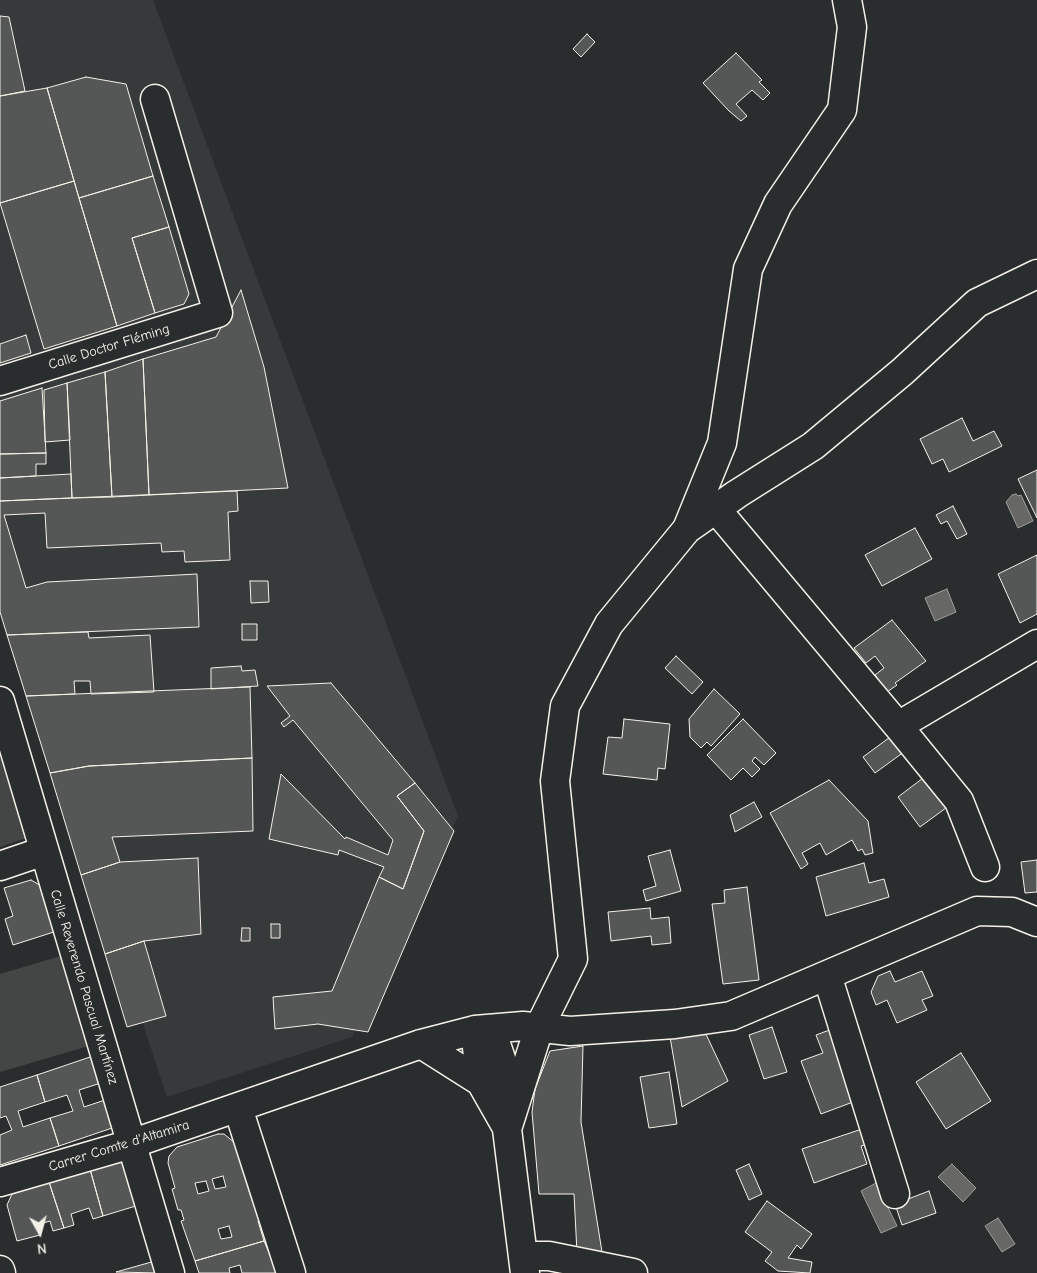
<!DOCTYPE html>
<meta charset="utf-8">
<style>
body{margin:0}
#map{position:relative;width:1037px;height:1273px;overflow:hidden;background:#2a2d2e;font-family:"Comic Neue",sans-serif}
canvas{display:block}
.north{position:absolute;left:15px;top:1208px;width:50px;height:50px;-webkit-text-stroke:4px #2a2d2e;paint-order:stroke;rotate:173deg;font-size:14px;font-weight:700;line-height:20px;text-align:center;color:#f4f1e8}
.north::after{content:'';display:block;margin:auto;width:18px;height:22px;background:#f4f1e8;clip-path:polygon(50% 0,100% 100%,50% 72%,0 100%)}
</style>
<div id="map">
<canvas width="1037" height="1273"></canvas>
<div class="north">N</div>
</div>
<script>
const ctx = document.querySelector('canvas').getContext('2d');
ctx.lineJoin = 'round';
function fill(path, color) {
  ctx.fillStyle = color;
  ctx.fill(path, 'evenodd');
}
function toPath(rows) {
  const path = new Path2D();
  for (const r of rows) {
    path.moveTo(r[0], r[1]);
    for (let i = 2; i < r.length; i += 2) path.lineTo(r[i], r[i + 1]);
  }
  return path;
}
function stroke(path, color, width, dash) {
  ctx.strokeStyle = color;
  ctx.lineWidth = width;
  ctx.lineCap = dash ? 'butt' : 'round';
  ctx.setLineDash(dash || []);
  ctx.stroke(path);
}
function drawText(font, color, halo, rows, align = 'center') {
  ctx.font = font + ' "Comic Neue",sans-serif';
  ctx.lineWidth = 4;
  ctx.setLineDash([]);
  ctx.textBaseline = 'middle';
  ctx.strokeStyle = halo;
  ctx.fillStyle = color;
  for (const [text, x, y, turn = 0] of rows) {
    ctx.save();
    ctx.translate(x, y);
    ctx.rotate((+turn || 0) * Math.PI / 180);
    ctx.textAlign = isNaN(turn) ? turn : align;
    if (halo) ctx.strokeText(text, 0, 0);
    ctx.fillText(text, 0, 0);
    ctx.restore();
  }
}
const built = toPath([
 [0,0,153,0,458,816,352,1037,167,1097,0,590]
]);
const green = toPath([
 [0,751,26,838,0,847],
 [71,953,99,1043,0,1072,0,974]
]);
const water = toPath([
 [1016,494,1018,496,1021,495,1033,521,1018,528,1006,502,1012,495,1016,494],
 [947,589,956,612,935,621,925,598,947,589],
 [952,1164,976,1188,963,1202,938,1177,952,1164],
 [876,1183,897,1226,881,1233,861,1191,876,1183],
 [998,1218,1015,1244,1002,1252,985,1226,998,1218]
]);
const building = toPath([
 [0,16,9,17,25,91,0,96,0,16],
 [587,34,595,42,581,57,573,49,587,34],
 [736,53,762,80,759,82,770,93,763,100,752,90,736,104,747,116,741,121,729,111,703,83,736,53],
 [86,77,126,84,153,176,79,198,47,88,86,77],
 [47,88,74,181,0,203,0,96,47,88],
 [153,176,169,227,132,238,155,313,117,326,79,198,153,176],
 [74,181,117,326,44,349,0,203,74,181],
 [169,227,189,294,184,304,155,313,132,238,169,227],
 [241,290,264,367,288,488,149,495,143,359,216,337,241,290],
 [26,335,31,353,0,363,0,344,26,335],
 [143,359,149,495,112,497,105,372,143,359],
 [105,372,112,497,72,498,67,383,105,372],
 [67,383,70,440,45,442,44,390,67,383],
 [42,388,46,453,0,454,0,401,42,388],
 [962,418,973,441,994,431,1002,446,949,472,943,459,932,464,920,439,962,418],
 [46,453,46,464,36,464,36,476,0,478,0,454,46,453],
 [1037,470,1037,518,1018,479,1037,470],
 [71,474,72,498,0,501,0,478,71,474],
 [237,491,238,511,228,512,230,560,185,562,184,551,162,552,161,543,47,548,45,513,4,515,26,588,47,582,197,574,199,627,7,635,0,612,0,501,237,491],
 [953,506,967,534,957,539,947,521,941,524,936,515,953,506],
 [915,528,932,559,882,586,865,555,915,528],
 [1037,555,1037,614,1020,623,998,574,1037,555],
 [250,581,268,581,269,602,251,603,250,581],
 [892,620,926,661,895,683,897,685,887,692,875,675,884,668,875,656,866,663,854,648,892,620],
 [242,624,257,624,257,640,242,640,242,624],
 [88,632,89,638,150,635,154,692,91,694,90,681,74,681,75,694,26,696,7,635,88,632],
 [676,656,703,682,692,694,665,668,676,656],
 [241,666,242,671,255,670,258,686,211,689,211,668,241,666],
 [331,683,415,783,397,796,424,831,403,889,379,877,384,867,339,850,338,855,269,839,281,774,345,839,346,837,388,855,393,840,293,720,284,727,281,723,290,716,267,686,331,683],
 [250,687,252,758,89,766,50,773,26,696,250,687],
 [714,689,740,714,711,746,707,742,701,748,690,737,689,719,714,689],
 [624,719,670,724,665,769,658,768,657,780,603,774,608,737,622,738,624,719],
 [743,719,776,753,764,765,755,757,752,761,760,769,752,777,743,768,731,780,707,755,743,719],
 [897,732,908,749,875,773,863,757,897,732],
 [252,758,253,831,112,837,120,862,81,875,50,773,89,766,252,758],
 [927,775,950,805,920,827,898,797,927,775],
 [829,780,868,821,873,853,865,855,862,849,858,851,852,840,826,855,820,843,802,853,808,864,801,869,770,813,829,780],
 [415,783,454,831,368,1032,318,1024,275,1029,273,997,332,991,379,877,403,889,424,831,397,796,415,783],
 [754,802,762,817,735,832,730,815,754,802],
 [670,850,681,891,646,901,643,890,656,886,648,856,670,850],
 [198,858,201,934,144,941,105,954,81,875,120,862,198,858],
 [1037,860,1037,892,1025,893,1021,862,1037,860],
 [864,863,869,883,884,879,889,897,826,916,816,877,864,863],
 [31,880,43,887,57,931,13,945,5,919,13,916,4,888,31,880],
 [747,887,759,980,723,984,712,904,725,903,724,890,747,887],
 [650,908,651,919,669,917,671,943,652,945,651,936,611,941,608,912,650,908],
 [271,924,280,924,280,938,271,938,271,924],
 [242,928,250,928,250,941,241,941,242,928],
 [144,941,166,1016,127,1027,105,954,144,941],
 [890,971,895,982,922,971,933,996,922,1000,927,1010,897,1023,887,1000,876,1005,871,992,878,976,890,971],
 [772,1027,787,1072,764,1079,749,1035,772,1027],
 [835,1028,861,1099,821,1114,801,1061,823,1053,816,1035,835,1028],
 [704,1030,728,1081,682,1107,670,1037,704,1030],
 [583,1046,581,1122,603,1258,577,1253,574,1194,539,1194,532,1112,535,1089,550,1051,583,1046],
 [961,1053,991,1101,946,1129,916,1082,961,1053],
 [96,1055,104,1082,79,1090,84,1107,108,1099,118,1126,59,1146,50,1118,73,1111,67,1095,45,1102,37,1075,96,1055],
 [669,1072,677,1124,649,1128,640,1077,669,1072],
 [37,1075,45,1102,18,1111,23,1127,50,1118,59,1146,0,1165,0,1135,12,1130,6,1116,0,1118,0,1087,37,1075],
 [865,1128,871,1143,861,1146,867,1164,814,1183,802,1149,865,1128],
 [218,1134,224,1134,235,1143,252,1191,249,1191,261,1221,258,1221,264,1241,195,1261,181,1221,184,1220,181,1210,178,1210,172,1189,175,1188,168,1163,169,1156,177,1147,218,1134],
 [223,1176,226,1187,215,1189,212,1179,223,1176],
 [206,1181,209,1191,198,1194,195,1183,206,1181],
 [229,1226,232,1237,221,1239,218,1229,229,1226],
 [122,1158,139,1205,103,1216,90,1169,122,1158],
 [749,1164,762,1194,749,1200,736,1170,749,1164],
 [90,1169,103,1216,93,1219,89,1208,71,1214,74,1225,64,1228,49,1182,90,1169],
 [49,1182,64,1228,53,1231,50,1221,37,1225,40,1235,17,1241,7,1205,12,1194,49,1182],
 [929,1191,936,1213,902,1225,895,1204,929,1191],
 [767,1201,812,1234,801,1249,797,1245,788,1258,812,1262,810,1273,778,1271,765,1261,772,1252,745,1232,767,1201],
 [264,1241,278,1273,242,1273,240,1265,229,1268,230,1273,199,1273,195,1261,264,1241],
 [155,1261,159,1273,116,1272,155,1261]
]);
const street = toPath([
 [0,381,218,313,155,99],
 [716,509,898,726,1037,644],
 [687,529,722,443,748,269,778,204,842,110,852,27,847,0],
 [0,701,170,1273],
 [898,726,959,801,985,867],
 [0,866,44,851],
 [827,975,895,1194],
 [491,1029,508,1080,507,1129,525,1273],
 [475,1030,481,1082],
 [421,1044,481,1082,506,1126],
 [238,1108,291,1273],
 [507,1129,539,1028,573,959,555,781,565,706,609,624,687,529,737,494,813,446,902,372,977,303,1037,274],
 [0,1182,131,1144,421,1044,475,1030,523,1026,570,1031,675,1024,731,1016,977,911,1012,912,1037,922],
 [523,1256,549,1256,633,1273],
 [0,1270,1,1273]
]);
const streetNames = [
 ["Calle Doctor Fléming",109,347,-17],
 ["Calle Reverendo Pascual Martínez",84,987,73],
 ["Carrer Comte d'Altamira",119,1146,-17]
];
fill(built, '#373a3a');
fill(green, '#444645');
fill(water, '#676866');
stroke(water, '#9f9f9a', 1);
fill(building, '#555756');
stroke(building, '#f4f1e8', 1);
stroke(street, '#f4f1e8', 31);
stroke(street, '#2a2d2e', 28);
drawText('14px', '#f4f1e8', '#2a2d2e', streetNames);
</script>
